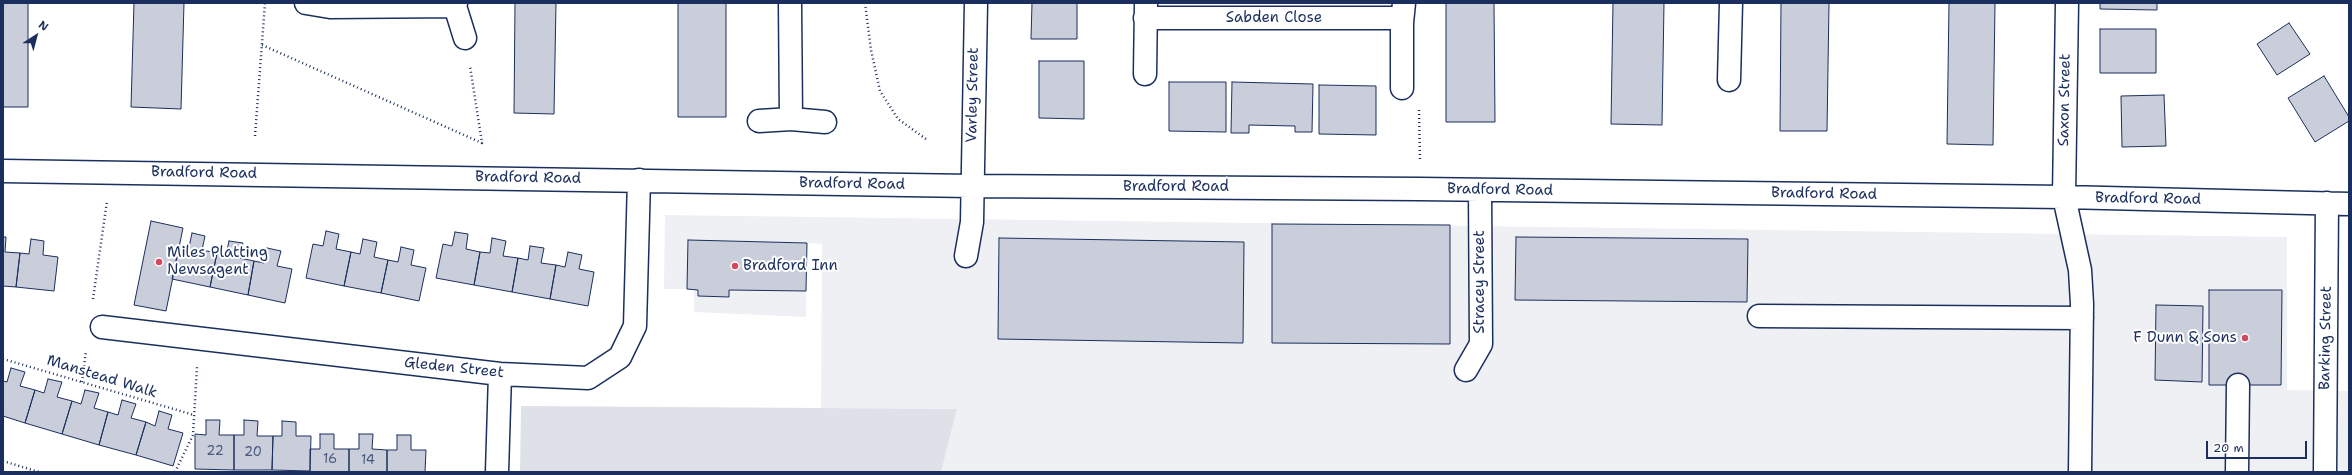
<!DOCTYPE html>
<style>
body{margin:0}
#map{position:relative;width:2352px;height:475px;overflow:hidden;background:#fff;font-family:"Shantell Sans",sans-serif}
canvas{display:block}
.frame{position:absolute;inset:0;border:4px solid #1b2f5e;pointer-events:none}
.north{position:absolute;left:16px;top:16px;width:40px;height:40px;-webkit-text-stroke:3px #fff;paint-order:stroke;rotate:36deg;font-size:11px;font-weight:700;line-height:16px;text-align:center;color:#1b2f5e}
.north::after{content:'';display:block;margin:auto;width:14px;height:18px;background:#1b2f5e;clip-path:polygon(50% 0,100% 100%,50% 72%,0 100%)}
.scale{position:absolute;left:2206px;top:441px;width:101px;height:18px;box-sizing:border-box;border:2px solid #1b2f5e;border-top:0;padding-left:5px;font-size:12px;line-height:14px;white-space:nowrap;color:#1b2f5e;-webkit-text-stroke:3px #fff;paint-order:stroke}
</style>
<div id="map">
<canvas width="2352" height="475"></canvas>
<div class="frame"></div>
<div class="north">N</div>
<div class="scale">20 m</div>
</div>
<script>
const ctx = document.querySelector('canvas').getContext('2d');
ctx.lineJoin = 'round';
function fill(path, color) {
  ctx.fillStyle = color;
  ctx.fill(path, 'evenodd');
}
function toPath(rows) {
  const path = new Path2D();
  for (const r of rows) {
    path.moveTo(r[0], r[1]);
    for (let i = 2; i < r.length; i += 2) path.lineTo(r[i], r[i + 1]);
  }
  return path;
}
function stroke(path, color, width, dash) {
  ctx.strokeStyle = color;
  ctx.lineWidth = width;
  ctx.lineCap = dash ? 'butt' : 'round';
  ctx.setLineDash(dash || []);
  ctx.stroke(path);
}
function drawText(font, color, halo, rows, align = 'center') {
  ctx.font = font + ' "Shantell Sans",sans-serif';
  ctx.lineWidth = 4;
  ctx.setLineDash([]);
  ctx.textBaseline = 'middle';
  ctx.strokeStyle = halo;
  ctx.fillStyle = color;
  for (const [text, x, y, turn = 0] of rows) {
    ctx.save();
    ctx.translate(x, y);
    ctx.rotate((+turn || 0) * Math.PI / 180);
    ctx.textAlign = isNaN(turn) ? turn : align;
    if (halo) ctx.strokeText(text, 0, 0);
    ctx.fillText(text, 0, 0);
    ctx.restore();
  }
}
const built = toPath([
 [665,215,2287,237,2287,390,2349,391,2349,472,941,472,957,409,821,408,822,244,807,243,806,317,694,312,694,289,664,289]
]);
const green = toPath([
 [521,406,821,408,957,409,941,472,520,472]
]);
const building = toPath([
 [3,3,28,3,28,107,3,107,3,3],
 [134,3,184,3,181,109,131,107,134,3],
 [515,3,556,3,554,114,514,113,515,3],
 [678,3,726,3,726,117,678,117,678,3],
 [1032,3,1077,3,1077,39,1031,39,1032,3],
 [1446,3,1494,3,1495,122,1446,122,1446,3],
 [1613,3,1664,3,1662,125,1611,124,1613,3],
 [1781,3,1829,3,1827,131,1780,131,1781,3],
 [1949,3,1995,3,1993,145,1947,144,1949,3],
 [2100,3,2157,3,2157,10,2100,9,2100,3],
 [2289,23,2310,54,2277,75,2257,44,2289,23],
 [2100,29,2156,29,2156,73,2100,73,2100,29],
 [1039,61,1084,61,1084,119,1039,118,1039,61],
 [2324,76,2349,117,2349,121,2315,142,2288,98,2324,76],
 [1169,82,1226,82,1226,132,1169,131,1169,82],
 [1232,82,1313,84,1312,132,1295,132,1295,126,1249,125,1249,133,1231,133,1232,82],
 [1319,85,1376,86,1376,135,1319,134,1319,85],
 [2164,95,2166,146,2122,147,2121,96,2164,95],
 [151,221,183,228,166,311,134,305,151,221],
 [1272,224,1450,225,1450,344,1272,343,1272,224],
 [326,231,339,234,336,249,351,252,344,286,306,278,313,244,323,246,326,231],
 [455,232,468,234,466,249,480,252,474,285,436,278,443,244,452,246,455,232],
 [192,233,205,236,202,250,217,253,210,287,172,279,179,246,189,247,192,233],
 [3,237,6,237,5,252,20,253,16,287,3,286,3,237],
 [1516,237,1748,239,1747,302,1515,300,1516,237],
 [492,238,506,241,503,256,518,258,512,292,474,285,480,252,490,253,492,238],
 [999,238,1244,242,1243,343,998,339,999,238],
 [31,239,44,241,43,255,58,257,54,291,16,287,20,253,29,254,31,239],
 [363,239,377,242,374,257,388,260,381,293,344,286,351,252,360,254,363,239],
 [688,240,807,243,806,291,729,290,729,297,698,296,698,290,687,289,688,240],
 [229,241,243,243,240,258,254,261,248,295,210,287,217,253,226,255,229,241],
 [530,246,544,248,541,263,556,265,550,299,512,292,518,258,528,260,530,246],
 [401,247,414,250,411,265,426,268,419,301,381,293,388,260,398,262,401,247],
 [267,248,281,251,277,266,292,269,285,303,248,295,254,261,264,263,267,248],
 [568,252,582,255,579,269,594,272,588,306,550,299,556,265,565,267,568,252],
 [2209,290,2282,290,2281,385,2209,385,2209,290],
 [2156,305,2203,306,2202,382,2155,380,2156,305],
 [11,368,25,372,20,386,35,390,25,423,3,416,3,381,7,382,11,368],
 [48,379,62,382,57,397,72,401,62,434,25,423,35,390,44,393,48,379],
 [85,390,99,393,94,408,108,412,99,445,62,434,72,401,81,404,85,390],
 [122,400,136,404,131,418,146,422,136,455,99,445,108,412,118,415,122,400],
 [159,411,172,415,168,429,183,433,173,466,136,455,146,422,155,426,159,411],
 [206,420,220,420,219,435,234,435,234,470,195,469,195,434,206,435,206,420],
 [244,420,258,421,257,436,273,436,272,470,234,470,234,435,244,435,244,420],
 [282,421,296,422,296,436,311,436,310,471,272,470,273,436,282,436,282,421],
 [320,434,334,434,334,449,349,449,349,472,310,472,310,449,320,449,320,434],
 [359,434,373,434,372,449,387,450,387,472,349,472,349,449,359,449,359,434],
 [397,435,411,435,411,450,426,450,425,472,387,472,387,450,397,450,397,435]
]);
const path = toPath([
 [865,3,871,50,880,91,898,119,926,139],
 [262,45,482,143,470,66],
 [1419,110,1420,161],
 [255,136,265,3],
 [93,299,107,201],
 [3,359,194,415],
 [82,382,86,351],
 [3,461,39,472],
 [175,472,193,435,197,367]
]);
const minor = toPath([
 [306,3,330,7,455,6],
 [456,3,455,6,465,38],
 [790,3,791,119],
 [2067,3,2064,197,2080,270,2082,304,2080,472],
 [1145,18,1402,18],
 [1145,74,1146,4],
 [1729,80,1731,3],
 [1402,88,1402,23,1404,3],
 [759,121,791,119,825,122],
 [3,171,971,186,1419,189,2064,197,2349,204],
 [966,256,972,222,976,3],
 [1759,316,2082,318],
 [102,327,500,374,588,378,620,357,635,326,639,180],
 [1466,370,1481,344,1480,190],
 [497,472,500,374],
 [2237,472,2238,385],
 [2325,472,2327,203]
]);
const markers = [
 [159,262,4,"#d1495b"],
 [735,266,4,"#d1495b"],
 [2245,338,4,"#d1495b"]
];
const numberNames = [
 ["22",215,452],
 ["20",253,453],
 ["16",330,460],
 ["14",368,461]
];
const streetNames = [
 ["Sabden Close",1274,18],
 ["Varley Street",973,95,-89],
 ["Saxon Street",2065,100,-89],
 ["Bradford Road",204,173,1],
 ["Bradford Road",528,178,1],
 ["Bradford Road",852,184,1],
 ["Bradford Road",1176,187],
 ["Bradford Road",1500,190,1],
 ["Bradford Road",1824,194,1],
 ["Bradford Road",2148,199,1],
 ["Stracey Street",1480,282,-90],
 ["Barking Street",2326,338,-89],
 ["Gleden Street",454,368,6],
 ["Manstead Walk",102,377,17]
];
const poiNames = [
 ["Miles Platting",167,253],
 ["Newsagent",167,270],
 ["Bradford Inn",743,266],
 ["F Dunn & Sons",2237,338,"right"]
];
fill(built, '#eff0f4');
fill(green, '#dee1e7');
fill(building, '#caceda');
stroke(building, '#1b2f5e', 1);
stroke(minor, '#1b2f5e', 25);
stroke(path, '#1b2f5e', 2.5, [1, 3]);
stroke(minor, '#fff', 22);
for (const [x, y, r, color] of markers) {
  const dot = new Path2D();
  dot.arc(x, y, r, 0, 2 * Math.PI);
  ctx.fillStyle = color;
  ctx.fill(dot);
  stroke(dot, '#fff', 1.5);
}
drawText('13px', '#47577d', null, numberNames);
drawText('15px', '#1b2f5e', '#fff', streetNames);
drawText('15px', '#1b2f5e', '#fff', poiNames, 'left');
</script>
